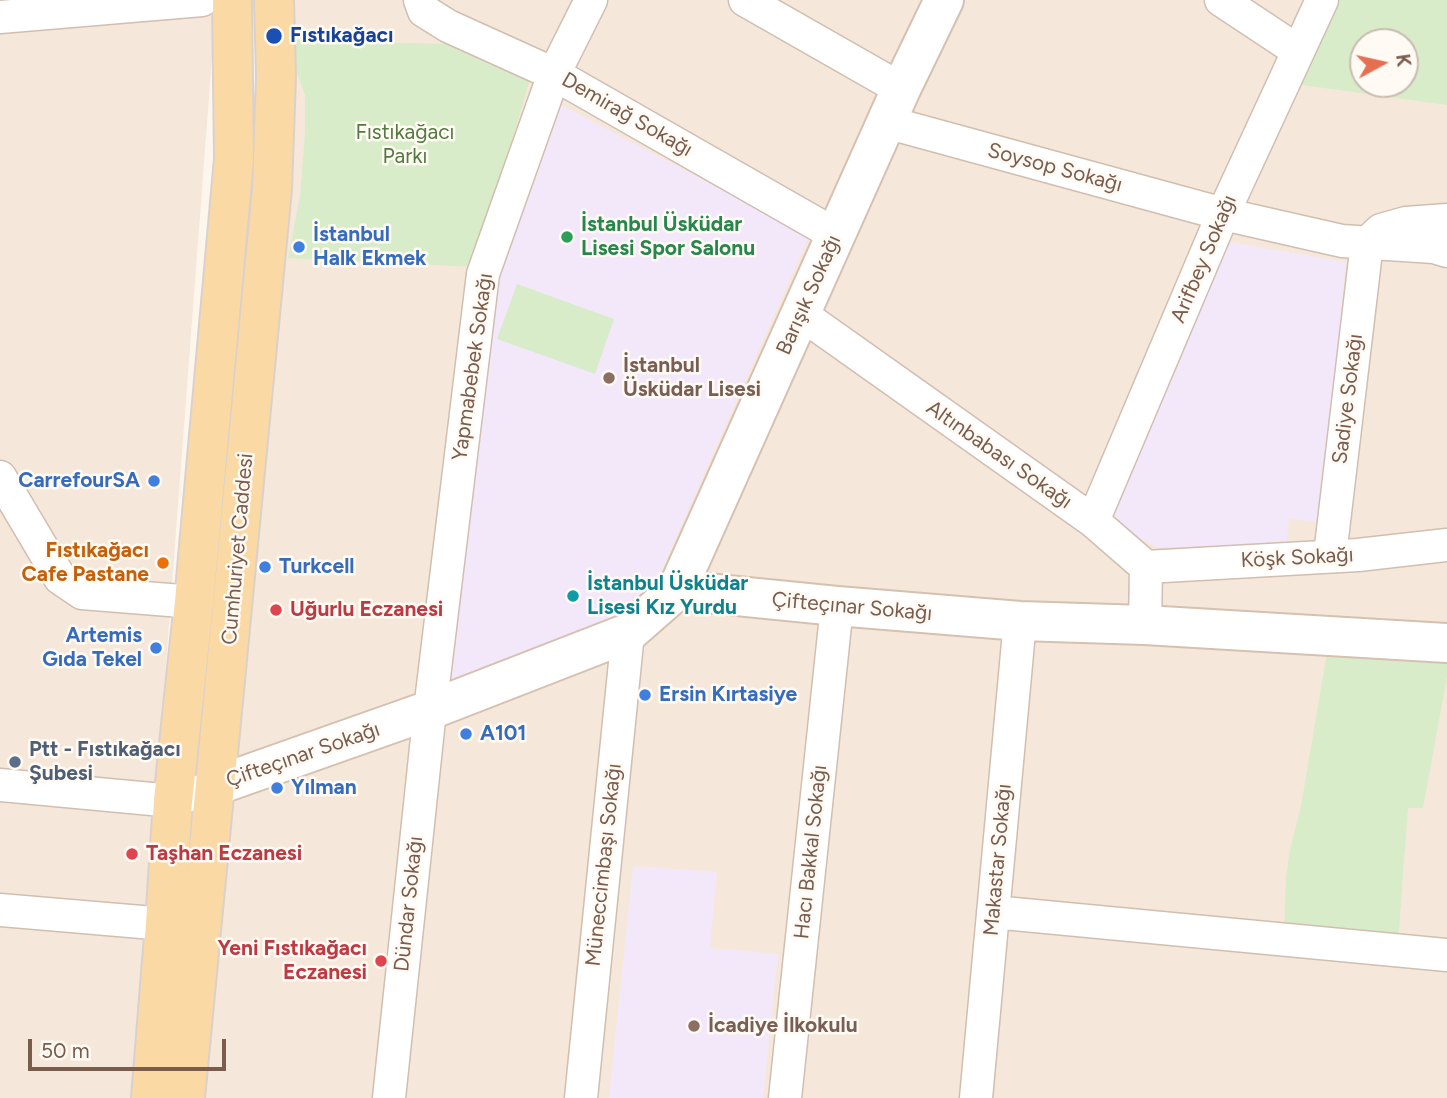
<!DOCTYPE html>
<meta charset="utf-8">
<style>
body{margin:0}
#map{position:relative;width:1447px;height:1098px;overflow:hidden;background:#fdf6ec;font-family:Figtree,sans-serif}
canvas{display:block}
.north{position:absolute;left:1349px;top:28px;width:70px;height:70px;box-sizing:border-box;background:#fffaf3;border:2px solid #cabbb1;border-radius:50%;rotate:82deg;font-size:19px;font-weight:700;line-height:28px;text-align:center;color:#7a5c4d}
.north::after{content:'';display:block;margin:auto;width:24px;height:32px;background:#e76f51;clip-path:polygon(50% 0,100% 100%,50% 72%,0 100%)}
.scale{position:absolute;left:28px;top:1039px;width:198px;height:32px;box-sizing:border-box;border:4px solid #7a5c4d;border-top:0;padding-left:9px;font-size:21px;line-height:24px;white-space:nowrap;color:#7a5c4d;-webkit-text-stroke:5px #fffaf3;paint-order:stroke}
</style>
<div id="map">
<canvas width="1447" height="1098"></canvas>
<div class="north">K</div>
<div class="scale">50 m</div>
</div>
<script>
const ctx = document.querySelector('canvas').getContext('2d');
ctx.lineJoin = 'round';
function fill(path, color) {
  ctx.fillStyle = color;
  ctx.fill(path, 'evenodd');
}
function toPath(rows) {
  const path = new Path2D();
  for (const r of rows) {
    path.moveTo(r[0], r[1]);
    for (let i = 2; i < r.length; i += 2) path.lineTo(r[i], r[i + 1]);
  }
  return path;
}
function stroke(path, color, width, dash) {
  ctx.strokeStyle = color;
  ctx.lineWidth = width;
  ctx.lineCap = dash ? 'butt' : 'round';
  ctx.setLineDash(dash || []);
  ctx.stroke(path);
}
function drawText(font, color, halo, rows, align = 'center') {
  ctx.font = font + ' Figtree,sans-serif';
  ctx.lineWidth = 5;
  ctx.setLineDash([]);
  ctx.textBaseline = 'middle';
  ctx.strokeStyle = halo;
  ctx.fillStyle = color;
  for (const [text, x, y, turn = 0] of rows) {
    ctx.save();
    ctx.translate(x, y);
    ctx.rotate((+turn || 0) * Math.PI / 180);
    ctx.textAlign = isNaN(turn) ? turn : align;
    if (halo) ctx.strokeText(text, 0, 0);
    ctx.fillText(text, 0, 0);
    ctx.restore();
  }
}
const residential = toPath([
 [0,0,211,0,215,18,133,1098,0,1098],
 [288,0,1447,0,1447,1098,205,1098,237,741],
 [1363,42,1405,42,1405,84,1363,84]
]);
const education = toPath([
 [550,99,809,236,639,622,441,684,488,283],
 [1217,240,1346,262,1321,523,1289,518,1286,546,1157,547,1104,521],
 [633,866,717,872,710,948,778,954,763,1098,609,1098]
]);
const green = toPath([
 [1329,0,1447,0,1447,105,1295,84],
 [1363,42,1405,42,1405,84,1363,84],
 [293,40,449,44,533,69,475,267,288,258,300,196,305,134,305,95,296,70],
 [517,284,614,319,595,374,497,339],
 [1327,652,1447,657,1447,677,1423,808,1408,808,1398,942,1284,929,1286,879,1289,854,1301,806]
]);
const street = toPath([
 [420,0,424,11,448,26,554,74,836,235],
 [745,0,901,89],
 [1221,0,1298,51],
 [0,17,202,0],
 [886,122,1223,214,1342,241,1434,247,1447,251],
 [1368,242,1381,230,1406,223,1447,220],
 [801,314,1093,521,1146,567,1145,625],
 [0,477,60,578,82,593,194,602],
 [1093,521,1223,214,1322,0],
 [1330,555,1367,243],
 [1146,567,1358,555,1447,545],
 [0,785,173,801,215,786],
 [0,910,165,924],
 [993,912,1447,955],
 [389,1098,430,710,483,274,554,74,591,0],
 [581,1098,628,633],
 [785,1098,837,606],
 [976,1098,1020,621]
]);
const secondary = toPath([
 [677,590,837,606,1020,621,1145,625,1447,643],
 [215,786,430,710,628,633,677,590,901,89,944,0]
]);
const primary = toPath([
 [151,1098,165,924,173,801,194,602,234,159,232,0],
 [185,1098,272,189,276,77,274,0]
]);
const markers = [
 [274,36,9,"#1a4fb4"],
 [567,237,7,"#2e9e5b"],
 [299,247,7,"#3f7fe0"],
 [609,378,7,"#8d6e63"],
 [154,481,7,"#3f7fe0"],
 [163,563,7,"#e8710a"],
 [265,567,7,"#3f7fe0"],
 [573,596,7,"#0f9aa8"],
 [276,610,7,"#e0444e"],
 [156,648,7,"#3f7fe0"],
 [645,695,7,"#3f7fe0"],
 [466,734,7,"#3f7fe0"],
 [15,762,7,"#5c6f8a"],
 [277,788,7,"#3f7fe0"],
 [132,854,7,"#e0444e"],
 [381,961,7,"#e0444e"],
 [694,1026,7,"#8d6e63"]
];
const transitNames = [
 ["Fıstıkağacı",290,36]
];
const streetNames = [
 ["Demirağ Sokağı",627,115,30],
 ["Soysop Sokağı",1055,168,15],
 ["Arifbey Sokağı",1204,259,-67],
 ["Barışık Sokağı",809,295,-66],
 ["Yapmabebek Sokağı",473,367,-82],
 ["Sadiye Sokağı",1348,399,-83],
 ["Altınbabası Sokağı",999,455,35],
 ["Cumhuriyet Caddesi",238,549,-85],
 ["Köşk Sokağı",1297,558,-3],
 ["Çifteçınar Sokağı",852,607,5],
 ["Çifteçınar Sokağı",303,755,-19],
 ["Hacı Bakkal Sokağı",811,852,-84],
 ["Makastar Sokağı",998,860,-85],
 ["Müneccimbaşı Sokağı",604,865,-84],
 ["Dündar Sokağı",409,904,-84]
];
const parkNames = [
 ["Fıstıkağacı",405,133],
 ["Parkı",405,157]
];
const leisureNames = [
 ["İstanbul Üsküdar",581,225],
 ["Lisesi Spor Salonu",581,249]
];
const shopNames = [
 ["İstanbul",313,235],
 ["Halk Ekmek",313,259],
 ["CarrefourSA",140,481,"right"],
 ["Turkcell",279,567],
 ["Artemis",142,636,"right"],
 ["Gıda Tekel",142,660,"right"],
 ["Ersin Kırtasiye",659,695],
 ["A101",480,734],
 ["Yılman",291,788]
];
const educationNames = [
 ["İstanbul",623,366],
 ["Üsküdar Lisesi",623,390],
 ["İcadiye İlkokulu",708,1026]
];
const foodNames = [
 ["Fıstıkağacı",149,551],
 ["Cafe Pastane",149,575]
];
const cultureNames = [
 ["İstanbul Üsküdar",587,584],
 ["Lisesi Kız Yurdu",587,608]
];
const healthNames = [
 ["Uğurlu Eczanesi",290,610],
 ["Taşhan Eczanesi",146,854],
 ["Yeni Fıstıkağacı",367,949,"right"],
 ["Eczanesi",367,973,"right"]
];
const serviceNames = [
 ["Ptt - Fıstıkağacı",29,750],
 ["Şubesi",29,774]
];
fill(residential, '#f5e8da');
fill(education, '#f3e8fa');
fill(green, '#d8ecc9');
stroke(street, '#d1beb0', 35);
stroke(secondary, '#d6c0b0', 42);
stroke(primary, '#dad1cd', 42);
stroke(street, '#fff', 32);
stroke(secondary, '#fff', 38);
stroke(primary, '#fbd9a5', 38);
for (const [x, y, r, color] of markers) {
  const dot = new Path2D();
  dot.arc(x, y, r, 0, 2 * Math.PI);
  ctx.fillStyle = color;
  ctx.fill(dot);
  stroke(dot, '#fffaf3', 2.5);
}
drawText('bold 21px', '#164399', '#fffaf3', transitNames, 'left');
drawText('21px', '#7a5c4d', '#fffaf3', streetNames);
drawText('21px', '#537a41', '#fffaf3', parkNames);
drawText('bold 21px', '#27864d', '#fffaf3', leisureNames, 'left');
drawText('bold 21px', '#366cbe', '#fffaf3', shopNames, 'left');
drawText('bold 21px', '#785e54', '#fffaf3', educationNames, 'left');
drawText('bold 21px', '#c56008', '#fffaf3', foodNames, 'right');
drawText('bold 21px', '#0d838f', '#fffaf3', cultureNames, 'left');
drawText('bold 21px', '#be3a42', '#fffaf3', healthNames, 'left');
drawText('bold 21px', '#4e5e75', '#fffaf3', serviceNames, 'left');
</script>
